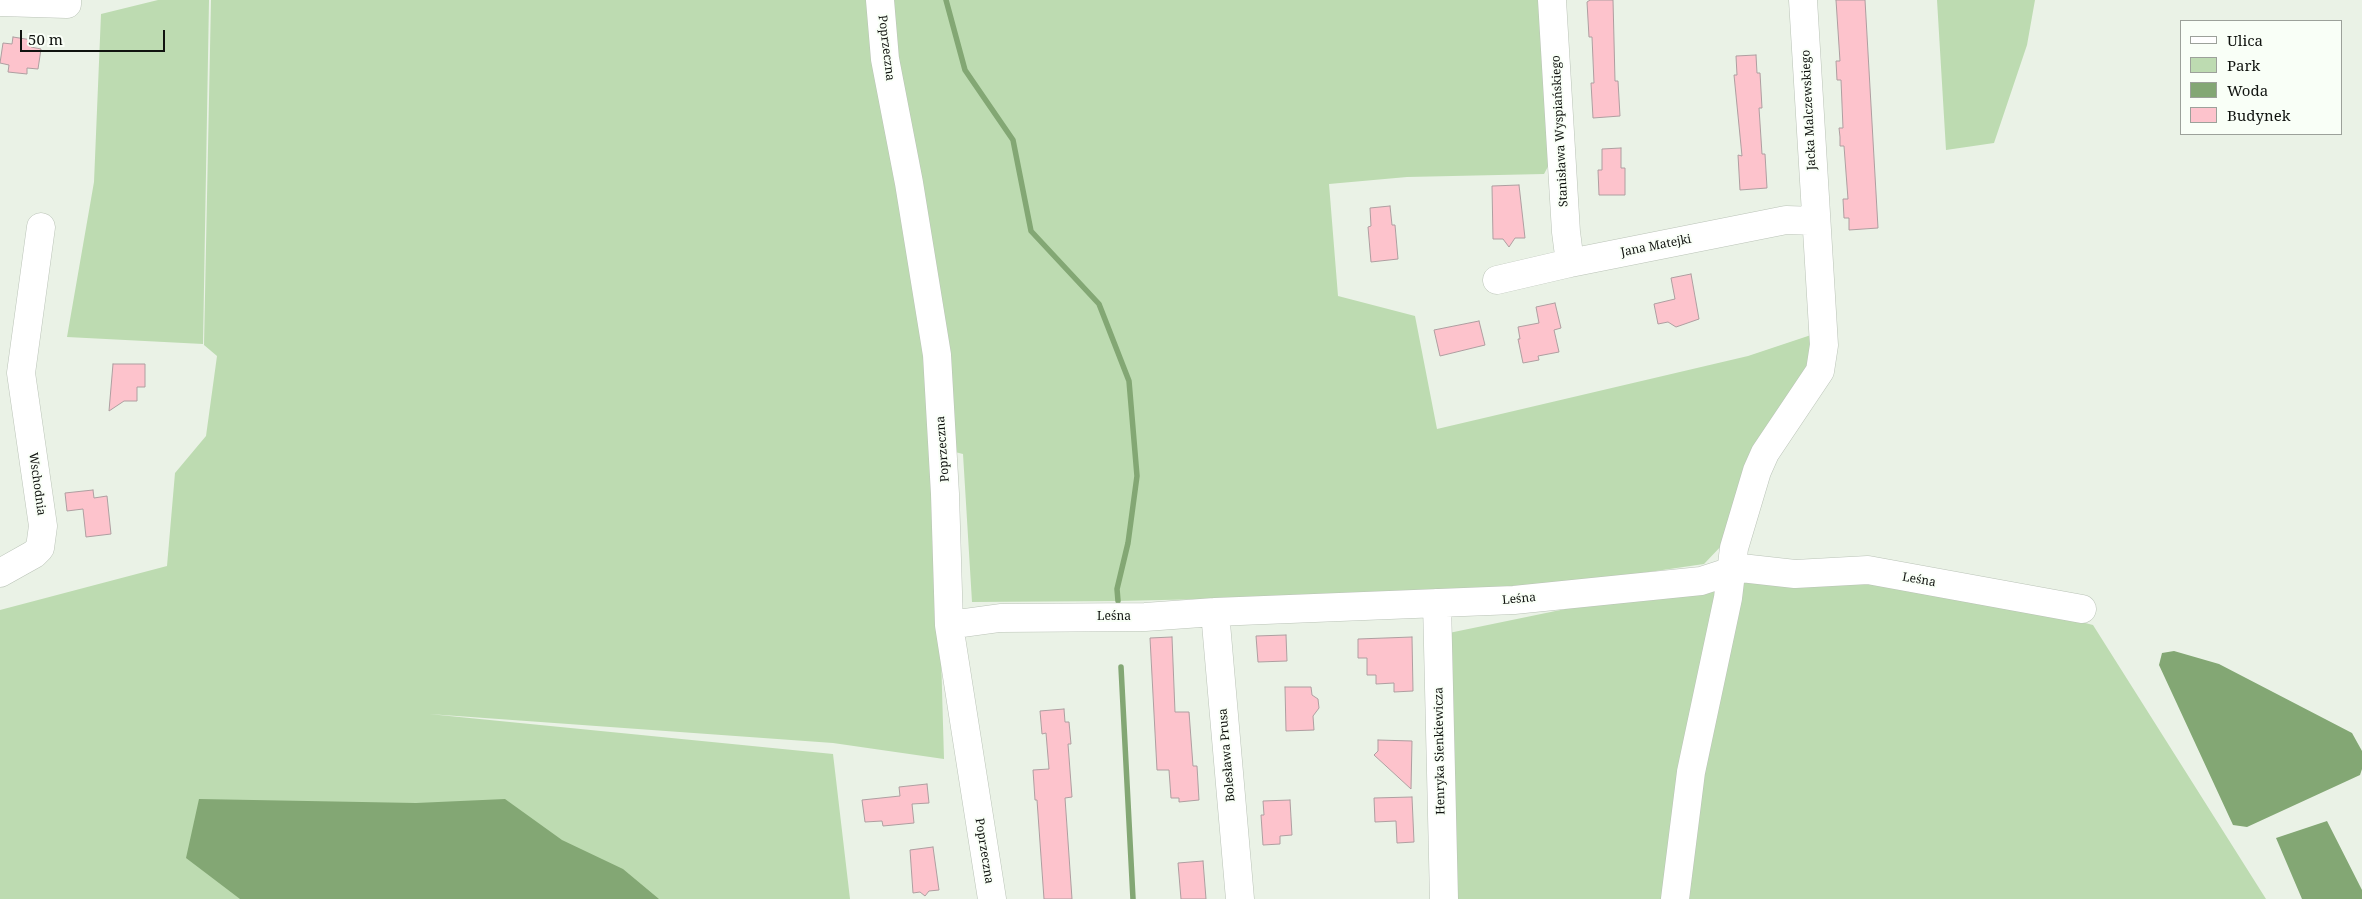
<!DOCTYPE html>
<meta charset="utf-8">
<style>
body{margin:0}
#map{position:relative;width:2362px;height:899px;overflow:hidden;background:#eaf2e6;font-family:"Noto Serif",serif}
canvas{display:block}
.legend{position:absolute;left:2180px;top:20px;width:162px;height:115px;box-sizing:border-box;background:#f9fff7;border:1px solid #9ca19a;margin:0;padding:6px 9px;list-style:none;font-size:15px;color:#10130f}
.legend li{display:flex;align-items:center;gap:10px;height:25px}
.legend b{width:25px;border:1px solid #9ca19a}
.scale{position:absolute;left:20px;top:30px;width:145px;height:22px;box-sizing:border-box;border:2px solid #10130f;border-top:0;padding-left:6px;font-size:15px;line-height:18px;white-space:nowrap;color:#10130f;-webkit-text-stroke:4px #f9fff7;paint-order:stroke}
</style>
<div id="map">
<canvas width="2362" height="899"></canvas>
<ul class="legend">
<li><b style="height:6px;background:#fff"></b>Ulica</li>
<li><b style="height:14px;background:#bddbb1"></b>Park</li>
<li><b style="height:14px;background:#83a774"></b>Woda</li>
<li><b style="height:14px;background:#fdc3cc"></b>Budynek</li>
</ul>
<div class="scale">50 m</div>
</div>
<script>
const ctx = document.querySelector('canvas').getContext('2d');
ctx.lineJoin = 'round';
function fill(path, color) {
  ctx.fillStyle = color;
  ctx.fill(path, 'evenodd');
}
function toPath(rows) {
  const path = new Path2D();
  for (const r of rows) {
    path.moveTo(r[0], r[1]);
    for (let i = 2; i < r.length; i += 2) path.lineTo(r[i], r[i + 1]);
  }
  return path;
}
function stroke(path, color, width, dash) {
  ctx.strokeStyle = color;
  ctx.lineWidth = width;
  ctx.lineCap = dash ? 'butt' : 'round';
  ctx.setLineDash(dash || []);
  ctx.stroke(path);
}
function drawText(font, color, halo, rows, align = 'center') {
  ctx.font = font + ' "Noto Serif",serif';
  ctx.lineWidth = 4;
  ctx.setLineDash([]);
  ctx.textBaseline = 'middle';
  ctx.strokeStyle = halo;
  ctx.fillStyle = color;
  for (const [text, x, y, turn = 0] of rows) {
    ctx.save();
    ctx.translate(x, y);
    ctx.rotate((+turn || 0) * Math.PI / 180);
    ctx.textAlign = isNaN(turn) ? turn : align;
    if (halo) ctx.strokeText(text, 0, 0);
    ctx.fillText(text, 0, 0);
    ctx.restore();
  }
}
const green = toPath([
 [158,0,209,0,203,344,67,337,94,182,101,14],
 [211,0,1544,0,1552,159,1544,174,1407,177,1329,184,1338,296,1415,316,1437,429,1748,356,1814,334,1814,358,1724,543,1704,564,1511,592,1118,601,972,602,963,454,935,447,944,759,833,743,429,714,833,754,850,899,0,899,0,610,167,566,175,473,206,436,217,356,204,345],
 [1937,0,2035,0,2027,45,1994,143,1946,150],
 [1739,568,1913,579,2093,625,2266,899,1452,899,1444,634,1677,586]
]);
const water = toPath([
 [2174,651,2219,664,2352,733,2362,751,2362,769,2360,775,2247,827,2233,825,2159,665,2162,653],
 [199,799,416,803,505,799,562,840,623,869,659,899,240,899,186,858],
 [2327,821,2362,890,2362,899,2302,899,2276,838]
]);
const stream = toPath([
 [946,0,965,70,1013,140,1031,231,1099,304,1129,381,1137,476,1128,543,1117,589,1118,601],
 [1121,667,1133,899]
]);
const building = toPath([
 [1590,0,1613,0,1615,81,1618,81,1620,116,1593,118,1591,83,1594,83,1592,37,1589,37,1587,2,1590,0],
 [1836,0,1865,0,1878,228,1849,230,1849,218,1844,218,1843,199,1848,199,1844,146,1840,146,1840,137,1839,128,1843,128,1841,80,1837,80,1836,61,1840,61,1836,0],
 [13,37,32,40,31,47,41,49,38,69,27,68,27,74,8,72,9,65,0,63,3,43,12,44,13,37],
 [1756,55,1757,73,1760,73,1762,108,1759,108,1762,154,1765,154,1767,188,1740,190,1738,155,1742,156,1734,75,1737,75,1736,56,1756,55],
 [1621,148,1621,168,1625,168,1625,195,1599,195,1598,170,1602,170,1602,149,1621,148],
 [1519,185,1525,238,1515,238,1509,247,1503,239,1493,239,1492,186,1519,185],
 [1390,206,1392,225,1395,225,1398,259,1371,262,1368,227,1371,226,1370,208,1390,206],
 [1691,274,1699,319,1676,327,1668,322,1658,324,1654,304,1675,299,1671,278,1691,274],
 [1555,303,1561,328,1554,330,1559,352,1538,356,1539,360,1523,363,1518,339,1520,339,1518,327,1539,323,1536,307,1555,303],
 [1479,321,1485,345,1440,356,1434,330,1479,321],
 [113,364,145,364,145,387,137,387,137,401,124,401,109,411,113,364],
 [93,490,94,498,107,496,111,534,86,537,83,509,67,511,65,493,93,490],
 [1286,635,1287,661,1258,662,1256,636,1286,635],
 [1172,637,1175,712,1189,712,1193,766,1197,766,1199,800,1179,802,1179,798,1171,798,1169,770,1157,770,1150,638,1172,637],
 [1412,637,1413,691,1394,692,1394,683,1376,684,1376,675,1367,675,1367,658,1358,658,1358,639,1412,637],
 [1285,687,1311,687,1312,695,1318,699,1319,708,1313,716,1314,730,1286,731,1285,687],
 [1064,709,1065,722,1069,722,1071,744,1068,744,1072,797,1065,798,1072,899,1044,899,1037,800,1035,800,1033,770,1049,769,1046,733,1042,734,1040,711,1064,709],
 [1378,740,1412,741,1411,789,1374,755,1378,751,1378,740],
 [927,784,929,803,912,804,914,823,883,826,882,821,865,822,862,800,900,796,899,787,927,784],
 [1412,797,1414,842,1397,843,1396,821,1375,822,1374,798,1412,797],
 [1290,800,1292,835,1280,836,1280,844,1263,845,1261,815,1264,815,1263,801,1290,800],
 [933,847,939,890,929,891,925,896,920,892,913,893,910,850,933,847],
 [1203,861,1206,899,1181,899,1178,863,1203,861]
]);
const minor = toPath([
 [880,0,885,59,909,183,937,355,945,494,949,625,992,899],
 [1552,0,1566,232,1570,263],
 [0,2,67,4,67,0],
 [1497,280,1570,263,1786,220,1816,221],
 [0,573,34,554,40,548,43,526,21,373,41,227],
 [1437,603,1444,899],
 [1215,612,1240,899],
 [949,625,1000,618,1145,617,1215,612,1514,600,1701,581,1741,568,1795,574,1868,570,2082,609],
 [1675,899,1691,772,1728,598,1734,548,1757,471,1765,453,1820,371,1824,345,1803,0]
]);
const streetNames = [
 ["Poprzeczna",886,48,83],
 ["Jacka Malczewskiego",1809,110,-93],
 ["Stanisława Wyspiańskiego",1560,131,-93],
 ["Jana Matejki",1656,246,-11],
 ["Poprzeczna",943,449,-94],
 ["Wschodnia",37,484,82],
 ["Leśna",1919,580,10],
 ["Leśna",1519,599,-5],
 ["Leśna",1114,617],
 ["Henryka Sienkiewicza",1440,751,-91],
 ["Bolesława Prusa",1227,755,-95],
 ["Poprzeczna",984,851,81]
];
fill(green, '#bddbb1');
fill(water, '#83a774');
stroke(stream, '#83a774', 5.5);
fill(building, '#fdc3cc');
stroke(building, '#ae9ea0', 1);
stroke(minor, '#bac3b7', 29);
stroke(minor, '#fff', 28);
drawText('12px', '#10130f', '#f9fff7', streetNames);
</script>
